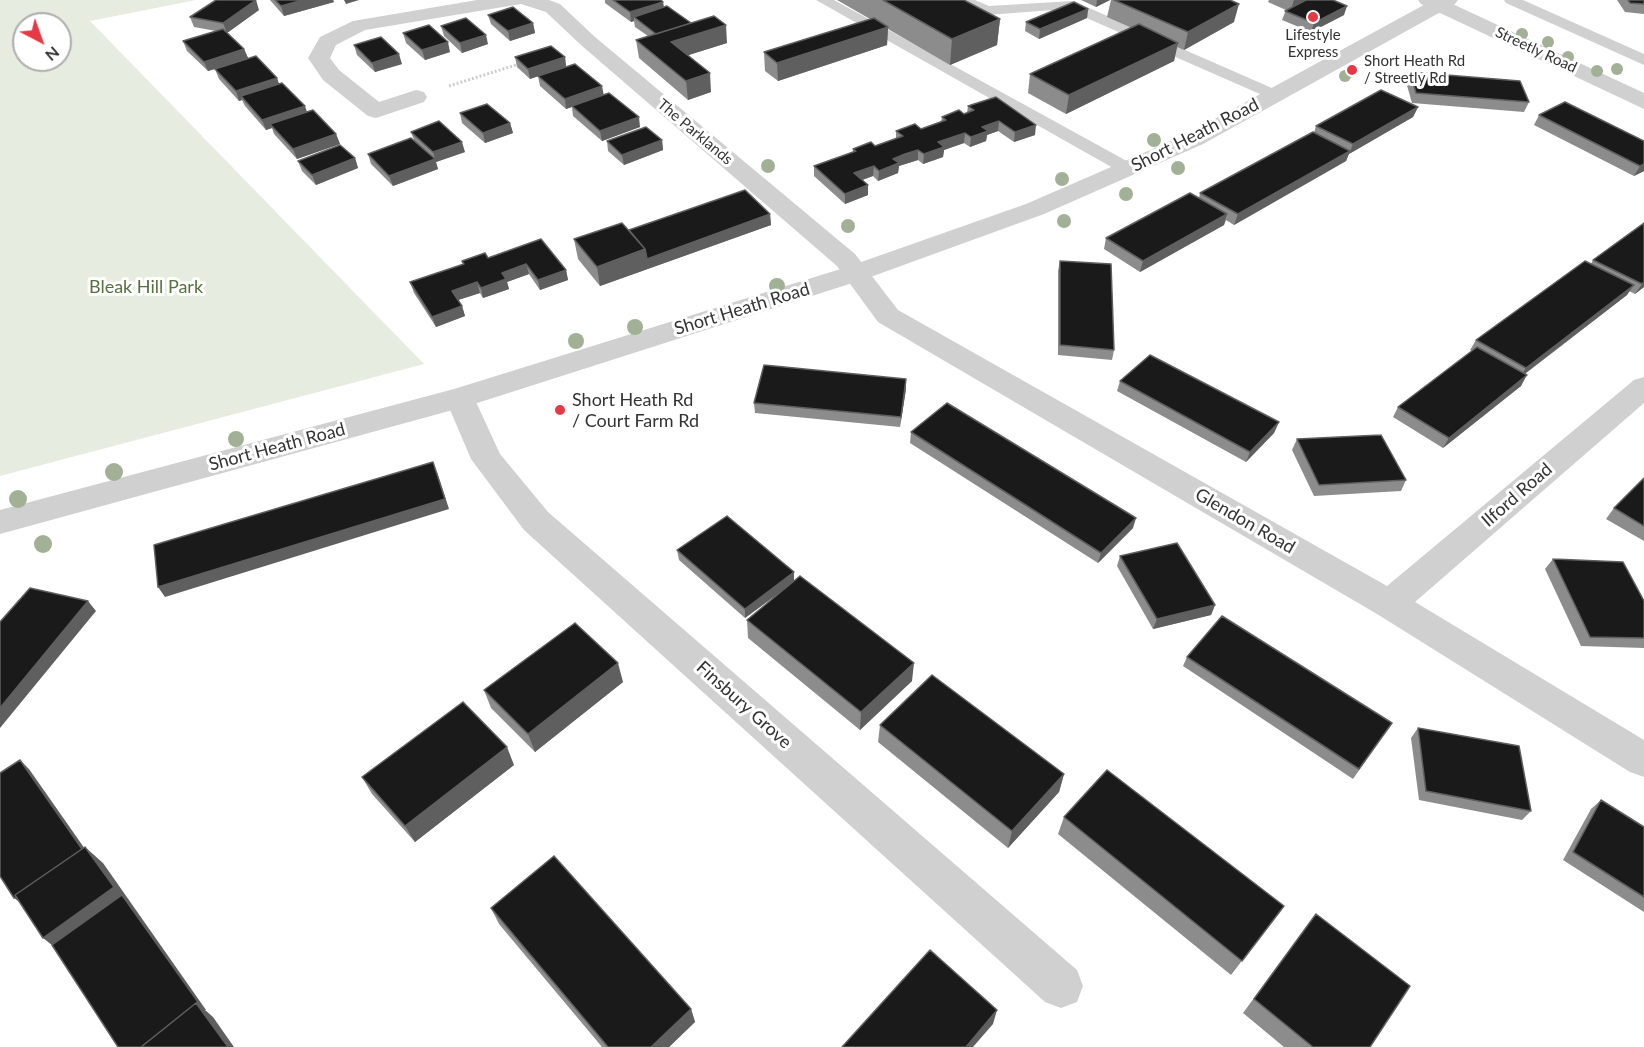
<!DOCTYPE html>
<style>
body{margin:0}
#map{position:relative;width:1644px;height:1047px;overflow:hidden;background:#fff;font-family:Lato,sans-serif}
canvas{display:block}
.north{position:absolute;left:12px;top:12px;width:60px;height:60px;box-sizing:border-box;background:#fff;border:2px solid #adadad;border-radius:50%;rotate:139deg;font-size:16px;font-weight:700;line-height:24px;text-align:center;color:#333}
.north::after{content:'';display:block;margin:auto;width:21px;height:27px;background:#e63946;clip-path:polygon(50% 0,100% 100%,50% 72%,0 100%)}
</style>
<div id="map">
<canvas width="1644" height="1047"></canvas>
<div class="north">N</div>
</div>
<script>
const ctx = document.querySelector('canvas').getContext('2d');
ctx.lineJoin = 'round';
function fill(path, color) {
  ctx.fillStyle = color;
  ctx.fill(path, 'evenodd');
}
function toPath(rows) {
  const path = new Path2D();
  for (const r of rows) {
    path.moveTo(r[0], r[1]);
    for (let i = 2; i < r.length; i += 2) path.lineTo(r[i], r[i + 1]);
  }
  return path;
}
function stroke(path, color, width, dash) {
  ctx.strokeStyle = color;
  ctx.lineWidth = width;
  ctx.lineCap = dash ? 'butt' : 'round';
  ctx.setLineDash(dash || []);
  ctx.stroke(path);
}
function drawText(font, color, halo, rows, align = 'center') {
  ctx.font = font + ' Lato,sans-serif';
  ctx.lineWidth = 6;
  ctx.setLineDash([]);
  ctx.textBaseline = 'middle';
  ctx.strokeStyle = halo;
  ctx.fillStyle = color;
  for (const [text, x, y, turn = 0] of rows) {
    ctx.save();
    ctx.translate(x, y);
    ctx.rotate((+turn || 0) * Math.PI / 180);
    ctx.textAlign = isNaN(turn) ? turn : align;
    if (halo) ctx.strokeText(text, 0, 0);
    ctx.fillText(text, 0, 0);
    ctx.restore();
  }
}
const green = toPath([
 [0,0,196,0,90,21,424,364,0,476],
 [24,24,60,24,60,60,24,60]
]);
const path = toPath([
 [449,86,519,64]
]);
const service = toPath([
 [816,0,834,0,1134,165,1137,169,1134,173,1122,173,816,0],
 [956,0,975,0,989,6,1073,1,1281,92,1283,95,1275,100,1269,98,1066,9,987,15,958,3,956,0],
 [1504,0,1523,0,1644,54,1644,65,1506,3,1504,0]
]);
const minor = toPath([
 [477,0,549,0,560,4,595,37,855,254,898,310,1387,586,1634,380,1644,377,1644,403,1415,602,1644,740,1644,777,1630,772,1377,614,878,322,837,266,581,45,546,12,521,4,365,30,336,45,330,58,339,70,379,102,416,90,424,92,427,97,424,102,376,118,368,116,323,80,308,58,320,37,353,21,477,0],
 [1418,0,1444,0,1644,93,1644,109,1421,4,1418,0],
 [460,388,471,391,500,454,548,512,1077,970,1083,986,1077,1002,1061,1008,1045,1002,524,530,471,459,445,398,449,391,460,388]
]);
const tertiary = toPath([
 [1433,0,1458,0,1455,4,1203,144,1044,214,865,279,471,405,0,534,0,510,454,389,847,267,1026,204,1187,134,1433,0]
]);
const trees = [
 [1522,34,6],
 [1548,42,6],
 [1568,57,6],
 [1617,69,6],
 [1597,71,6],
 [1345,76,6],
 [1154,140,7],
 [768,166,7],
 [1178,168,7],
 [1062,179,7],
 [1126,194,7],
 [1064,221,7],
 [848,226,7],
 [777,286,8],
 [635,327,8],
 [576,341,8],
 [236,439,8],
 [114,472,9],
 [18,499,9],
 [43,544,9]
];
const wall = toPath([
 [270,0,333,0,334,2,284,16],
 [605,0,661,0,663,2,664,7,727,43,688,55,711,92,688,100,639,58,636,40,648,36,635,27,634,21,631,22,605,3],
 [837,0,964,0,1000,19,997,45,950,65,888,29,887,45,778,81,765,71,764,52,870,19],
 [1081,0,1110,0,1096,7],
 [1111,0,1230,0,1234,22,1184,50,1177,47,1174,61,1066,114,1028,93,1030,74,1132,28,1107,17],
 [1269,0,1333,0,1344,15,1311,32,1282,20,1286,10,1268,2],
 [1617,0,1644,0,1644,14,1625,12],
 [1088,9,1087,18,1039,39,1025,31,1026,22],
 [259,10,227,33,244,49,248,58,277,78,279,84,307,112,336,134,340,144,297,159,274,134,272,128,266,130,245,106,242,100,239,101,219,79,215,69,208,71,187,51,183,41,216,31,194,27,190,17],
 [488,15,533,23,535,33,510,41,491,24],
 [441,26,488,44,462,53,444,36],
 [403,33,450,52,425,60,406,43],
 [354,45,402,64,375,72,357,55],
 [515,57,565,57,566,66,604,95,640,127,602,141,573,116,572,107,566,109,540,86,538,76,543,74,530,79,517,67],
 [1410,72,1529,102,1524,112,1412,103,1406,82],
 [968,106,1035,135,1014,142,998,131,987,135,986,141,970,147,964,143,944,150,943,157,923,164,918,160,899,166,898,173,878,181,873,176,862,180,868,195,845,204,814,176,814,166,853,152,853,149,875,146,896,139,896,131,921,129,941,122,942,117,967,113],
 [1418,107,1413,117,1349,154,1346,161,1234,225,1226,220,1224,225,1140,272,1104,249,1106,238,1199,198,1200,193,1314,133,1316,126],
 [460,113,510,123,513,133,485,143,462,123],
 [1539,115,1644,141,1644,171,1634,176,1534,125],
 [411,132,465,152,436,162,438,169,393,186,371,164,368,154,414,140],
 [662,140,663,150,624,165,608,151,607,141],
 [355,158,358,168,316,185,302,171,298,161],
 [770,214,771,225,600,286,578,259,574,239,628,230],
 [1644,223,1644,287,1635,294,1629,291,1627,295,1525,374,1521,386,1443,448,1393,417,1398,407,1472,351,1470,350,1476,340,1591,264,1593,260],
 [488,258,566,270,568,280,540,290,529,274,507,282,509,289,483,298,480,293,458,300,462,306,465,316,436,327,414,293,410,282,463,264,462,261],
 [1060,261,1114,350,1112,360,1058,355,1058,271],
 [1120,381,1279,422,1274,433,1246,462,1117,391],
 [906,389,900,427,755,413,754,403],
 [911,432,1133,528,1098,563,910,443],
 [1297,439,1406,480,1401,491,1314,496,1292,450],
 [1644,478,1644,541,1606,519,1614,508],
 [677,550,794,581,912,681,860,730,748,638,747,620,779,593,745,618,679,560],
 [1120,556,1215,605,1211,615,1153,629,1117,566],
 [1553,559,1644,601,1644,648,1581,646,1545,569],
 [1187,657,1392,723,1353,779,1183,666],
 [623,682,535,752,491,708,484,690],
 [880,725,1064,774,1059,792,1008,848,878,742],
 [1418,728,1531,811,1522,820,1419,800,1411,738],
 [514,765,415,842,372,794,362,777],
 [1601,800,1644,827,1644,912,1563,860,1591,809],
 [1064,817,1284,906,1231,975,1058,834],
 [491,908,691,1009,695,1022,669,1047,602,1047,499,924],
 [1316,914,1370,1047,1284,1047,1243,1013]
]);
const shadedWall = toPath([
 [256,0,259,10,227,33,223,23],
 [303,0,333,0,334,2,284,16,281,6],
 [344,0,359,0,346,4],
 [1097,0,1110,0,1096,7],
 [1294,0,1313,0,1290,12],
 [663,2,664,11,634,17,634,21,631,22,630,12],
 [1239,4,1234,22,1184,50,1188,32],
 [1347,6,1344,15,1311,32,1314,23],
 [1088,9,1087,18,1039,39,1040,29],
 [1000,19,997,45,950,65,952,39],
 [533,23,535,33,510,41,508,31],
 [726,25,727,43,673,60,661,37],
 [888,27,887,45,778,81,777,63],
 [486,35,488,44,462,53,460,43],
 [448,42,450,52,425,60,422,50],
 [1178,43,1174,61,1066,114,1069,95],
 [244,49,248,58,208,71,204,62],
 [399,54,402,64,375,72,372,63],
 [565,57,566,67,530,79,528,69],
 [710,73,711,92,688,100,686,81],
 [277,78,280,87,241,96,242,100,239,101,236,91],
 [602,86,604,96,566,109,565,99],
 [305,106,308,115,270,124,272,128,266,130,262,120],
 [1418,107,1413,117,1349,154,1353,144],
 [639,117,640,127,602,141,600,131],
 [999,121,998,131,987,135,986,141,970,147,971,137,982,127],
 [510,123,513,133,485,143,483,133],
 [1036,125,1035,135,1014,142,1015,132],
 [965,133,964,143,944,150,943,157,923,164,924,154,938,142],
 [336,134,340,144,297,159,293,149],
 [662,140,663,150,624,165,622,155],
 [462,142,465,152,436,162,433,152],
 [918,150,918,160,899,166,898,173,878,181,879,171,893,159],
 [1350,151,1346,161,1234,225,1238,214],
 [355,158,358,168,316,185,312,175],
 [435,159,438,169,393,186,389,176],
 [1644,164,1644,171,1634,176,1640,166],
 [874,166,873,176,854,183,854,173],
 [868,185,868,195,845,204,845,194],
 [770,214,771,225,600,286,597,267,645,249],
 [1227,214,1224,225,1140,272,1143,261],
 [526,264,529,274,507,282,509,289,483,298,481,288,502,273],
 [566,270,568,280,540,290,538,280],
 [477,282,480,293,455,301,452,291],
 [1644,282,1644,287,1635,294,1642,284],
 [1634,285,1627,295,1519,378,1526,368],
 [462,306,465,316,436,327,432,317],
 [1527,375,1521,386,1443,448,1449,438],
 [906,379,906,389,900,427,901,417],
 [1279,422,1274,433,1246,462,1250,452],
 [437,472,449,509,165,597,158,587],
 [1136,518,1133,528,1098,563,1101,553],
 [794,572,794,582,745,618,745,609],
 [88,601,96,611,0,728,0,708],
 [1215,605,1211,615,1153,629,1157,619],
 [618,663,623,682,535,752,528,734],
 [914,663,912,681,860,730,861,712],
 [507,747,514,765,415,842,405,826],
 [20,760,29,769,92,859,25,906,14,898],
 [1064,774,1059,792,1008,848,1012,831],
 [85,847,103,863,206,1010,205,1010,213,1017,234,1047,228,1047,62,953,43,938],
 [691,1009,695,1022,669,1047,651,1047],
 [997,1010,993,1024,973,1047,966,1047]
]);
const building = toPath([
 [216,0,256,0,223,23,190,17,216,0],
 [275,0,303,0,281,6,275,0],
 [613,0,661,0,663,2,630,12,613,0],
 [883,0,964,0,1000,19,952,39,883,0],
 [1114,0,1230,0,1239,4,1188,32,1114,0],
 [1306,0,1333,0,1347,6,1314,23,1285,11,1306,0],
 [1628,0,1644,0,1644,4,1630,3,1628,0],
 [1074,2,1088,9,1040,29,1026,22,1074,2],
 [667,6,691,23,656,34,634,17,667,6],
 [513,7,533,23,508,31,488,15,513,7],
 [714,16,726,25,671,42,710,73,686,81,636,40,714,16],
 [466,18,486,35,460,43,441,26,466,18],
 [874,18,888,27,777,63,764,52,874,18],
 [1139,24,1178,43,1069,95,1030,74,1139,24],
 [429,25,448,42,422,50,403,33,429,25],
 [223,29,244,49,204,62,183,41,223,29],
 [381,37,399,54,372,63,354,45,381,37],
 [551,46,565,57,528,69,515,57,551,46],
 [256,56,277,78,236,91,215,69,256,56],
 [575,64,602,86,565,99,538,76,575,64],
 [1410,72,1520,81,1529,102,1416,93,1410,72],
 [282,83,305,106,262,120,241,96,282,83],
 [1381,90,1418,107,1353,144,1316,126,1381,90],
 [609,93,639,117,600,131,572,106,609,93],
 [996,97,1036,125,1015,132,999,121,982,127,988,131,971,137,965,133,938,142,944,147,924,154,918,150,905,154,893,159,899,163,879,171,874,166,854,173,868,185,845,194,814,166,856,151,853,149,871,142,875,146,903,136,896,131,915,124,921,129,946,120,942,117,959,110,964,114,974,110,968,106,996,97],
 [1565,102,1644,141,1644,164,1640,166,1539,115,1565,102],
 [487,104,510,123,483,133,460,113,487,104],
 [313,110,336,134,293,149,270,124,313,110],
 [439,121,462,142,433,152,411,132,439,121],
 [646,127,662,140,622,155,607,141,646,127],
 [1313,132,1350,151,1238,214,1200,193,1313,132],
 [411,138,435,159,389,176,368,154,411,138],
 [340,145,355,158,312,175,298,161,340,145],
 [745,190,770,214,647,259,645,249,629,230,745,190],
 [1190,193,1227,214,1143,261,1106,238,1190,193],
 [622,223,645,249,597,267,574,239,622,223],
 [1644,223,1644,282,1642,284,1593,260,1644,223],
 [541,239,566,270,538,280,526,264,502,273,506,279,481,288,477,282,452,291,462,306,432,317,410,282,464,264,462,261,485,253,488,258,541,239],
 [1060,261,1111,264,1114,350,1060,345,1060,261],
 [1585,261,1634,285,1526,368,1476,340,1585,261],
 [1477,347,1527,375,1449,438,1398,407,1477,347],
 [1150,355,1279,422,1250,452,1120,381,1150,355],
 [764,365,906,379,901,417,754,403,764,365],
 [947,403,1136,518,1101,553,911,432,947,403],
 [1381,435,1406,480,1319,485,1297,439,1381,435],
 [433,462,445,499,158,587,154,545,433,462],
 [1644,478,1644,526,1614,508,1644,478],
 [727,516,794,572,745,609,677,550,727,516],
 [1177,543,1215,605,1157,619,1120,556,1177,543],
 [1553,559,1623,562,1644,601,1644,638,1590,637,1553,559],
 [800,576,914,663,861,712,747,620,800,576],
 [30,588,88,601,0,708,0,622,30,588],
 [1222,616,1392,723,1359,769,1187,657,1222,616],
 [575,623,618,663,528,734,484,690,575,623],
 [932,675,1064,774,1012,831,880,725,932,675],
 [463,702,507,747,405,826,362,777,463,702],
 [1418,728,1519,746,1531,811,1426,791,1418,728],
 [20,760,82,849,15,895,16,897,14,898,0,876,0,773,20,760],
 [1107,770,1284,906,1242,961,1064,817,1107,770],
 [1601,800,1644,827,1644,897,1573,852,1601,800],
 [85,847,114,887,43,938,15,895,85,847],
 [554,856,691,1009,651,1047,608,1047,491,908,554,856],
 [122,895,198,1002,196,1003,141,1047,118,1047,52,945,122,895],
 [1316,914,1410,986,1370,1047,1313,1047,1254,999,1316,914],
 [930,950,997,1010,966,1047,842,1047,930,950],
 [196,1003,228,1047,141,1047,196,1003]
]);
const markers = [
 [1313,17,6,"#e63946"],
 [1352,70,6,"#e63946"],
 [560,410,6,"#e63946"]
];
const farPoinames = [
 ["Lifestyle",1313,35],
 ["Express",1313,52],
 ["Short Heath Rd",1364,61,"left"],
 ["/ Streetly Rd",1364,78,"left"]
];
const farStreetnames = [
 ["Streetly Road",1536,50,25],
 ["The Parklands",695,132,40]
];
const streetNames = [
 ["Short Heath Road",1195,135,-27],
 ["Short Heath Road",742,309,-17],
 ["Short Heath Road",277,447,-15],
 ["Ilford Road",1517,495,-41],
 ["Glendon Road",1245,521,30],
 ["Finsbury Grove",744,705,42]
];
const parkNames = [
 ["Bleak Hill Park",146,287]
];
const poiNames = [
 ["Short Heath Rd",572,400],
 ["/ Court Farm Rd",572,421]
];
fill(green, '#e6ecdf');
stroke(path, '#cdcdcd', 3, [2, 2]);
fill(service, '#d0d0d0');
fill(minor, '#d0d0d0');
fill(tertiary, '#d0d0d0');
ctx.fillStyle = '#a2b095';
for (const [x, y, r] of trees) {
  ctx.beginPath();
  ctx.arc(x, y, r, 0, 2 * Math.PI);
  ctx.fill();
}
fill(wall, '#8c8c8c');
fill(shadedWall, '#5f5f5f');
fill(building, '#1a1a1a');
stroke(building, '#5f5f5f', 1.5);
for (const [x, y, r, color] of markers) {
  const dot = new Path2D();
  dot.arc(x, y, r, 0, 2 * Math.PI);
  ctx.fillStyle = color;
  ctx.fill(dot);
  stroke(dot, '#fff', 2);
}
drawText('15px', '#333', '#fff', farPoinames);
drawText('15px', '#333', '#fff', farStreetnames);
drawText('18px', '#333', '#fff', streetNames);
drawText('18px', '#56703f', '#fff', parkNames);
drawText('18px', '#333', '#fff', poiNames, 'left');
</script>
